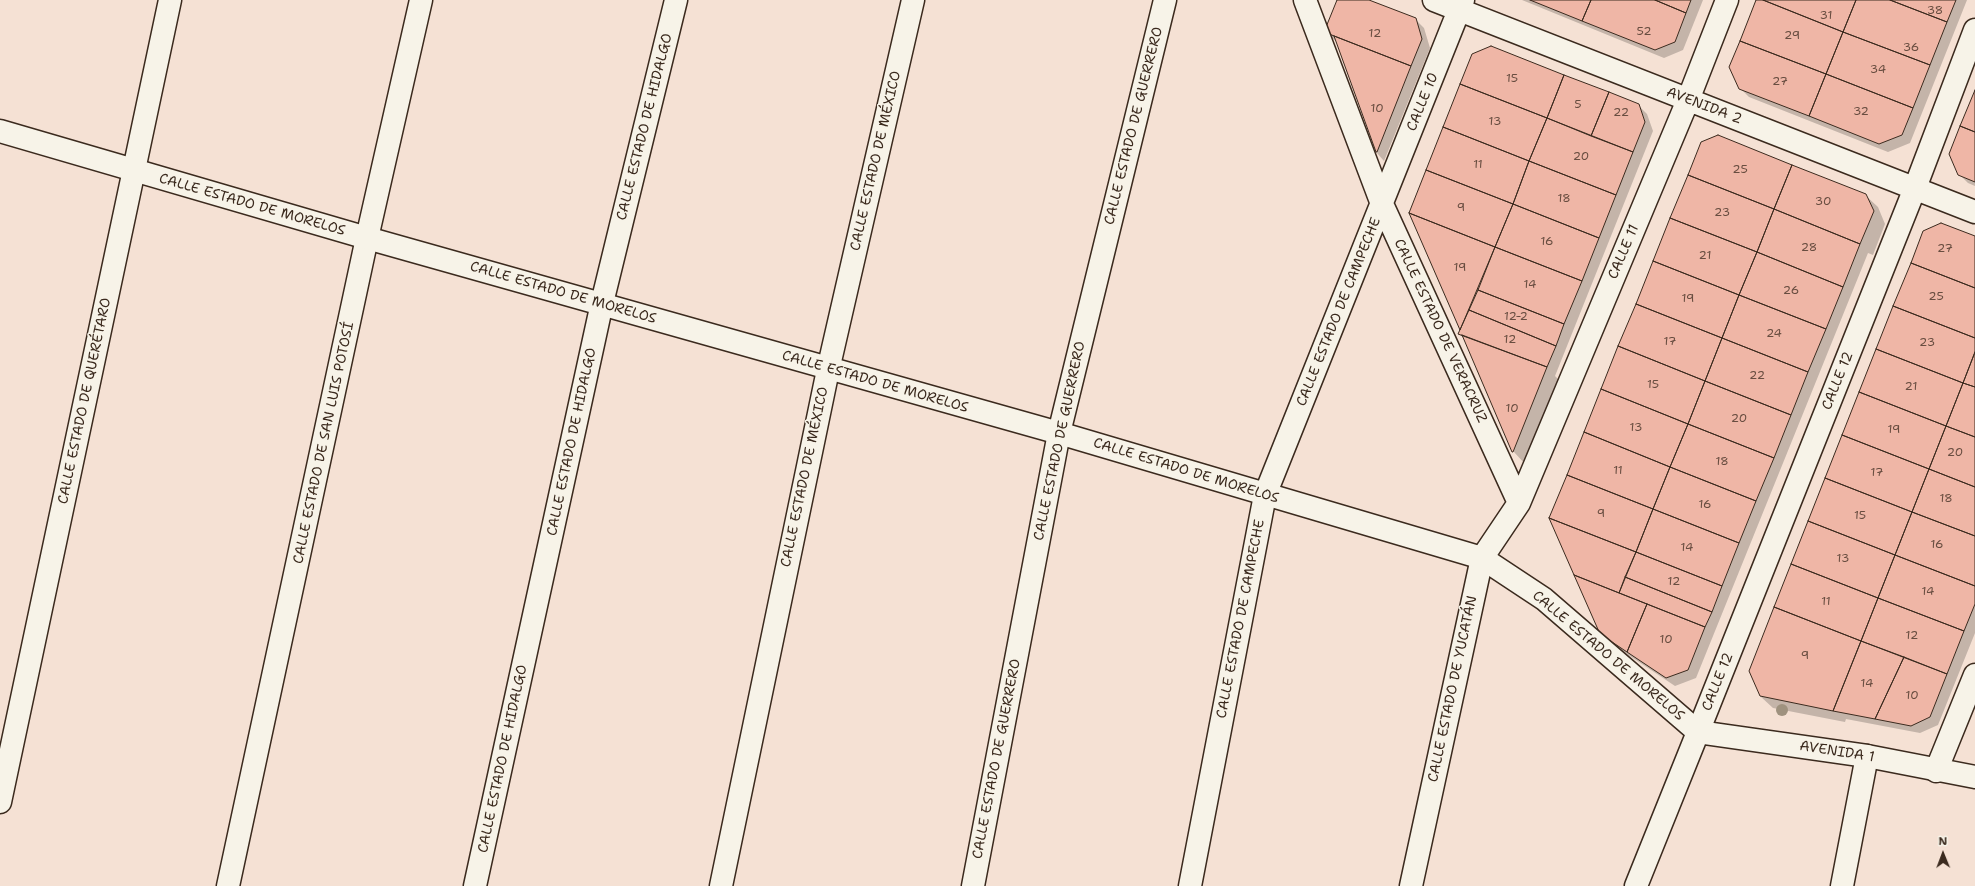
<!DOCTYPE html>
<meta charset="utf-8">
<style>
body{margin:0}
#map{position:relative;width:1975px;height:886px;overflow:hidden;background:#f5e1d4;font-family:"Shantell Sans",sans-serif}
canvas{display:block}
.north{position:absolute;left:1923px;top:834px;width:40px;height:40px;-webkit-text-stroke:3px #f7f3e8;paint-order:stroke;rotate:359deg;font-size:11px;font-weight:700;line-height:16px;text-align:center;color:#3b2a1e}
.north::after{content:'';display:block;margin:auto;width:14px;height:18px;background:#3b2a1e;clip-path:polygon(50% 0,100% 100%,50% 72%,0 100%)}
</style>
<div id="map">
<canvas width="1975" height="886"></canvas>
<div class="north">N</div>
</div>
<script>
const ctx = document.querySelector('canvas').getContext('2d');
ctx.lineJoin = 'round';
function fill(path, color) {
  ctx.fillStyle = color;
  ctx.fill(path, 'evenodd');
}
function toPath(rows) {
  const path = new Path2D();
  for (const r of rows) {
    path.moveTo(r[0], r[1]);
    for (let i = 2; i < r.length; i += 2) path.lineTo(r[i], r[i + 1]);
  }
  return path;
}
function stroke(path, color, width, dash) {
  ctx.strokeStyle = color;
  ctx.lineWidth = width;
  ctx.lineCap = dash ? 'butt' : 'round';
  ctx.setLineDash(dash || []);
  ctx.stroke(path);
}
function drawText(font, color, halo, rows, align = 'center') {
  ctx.font = font + ' "Shantell Sans",sans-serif';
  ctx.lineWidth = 3;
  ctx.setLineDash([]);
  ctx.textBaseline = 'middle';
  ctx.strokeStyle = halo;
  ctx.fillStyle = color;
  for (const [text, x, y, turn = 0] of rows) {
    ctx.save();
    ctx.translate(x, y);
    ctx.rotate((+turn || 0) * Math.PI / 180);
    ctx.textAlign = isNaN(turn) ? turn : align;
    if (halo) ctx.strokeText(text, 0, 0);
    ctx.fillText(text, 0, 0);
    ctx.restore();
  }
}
const shadow = toPath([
 [1338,0,1366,0,1415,19,1424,28,1430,48,1384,161,1377,153,1337,42,1325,32],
 [1522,0,1703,0,1683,50,1664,58],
 [1757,0,1967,0,1910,143,1888,152,1749,97,1740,88],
 [1975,93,1975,186,1968,183,1959,174],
 [1638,105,1647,114,1653,131,1555,376,1559,380,1525,464,1514,452,1465,339,1459,334,1461,330,1410,213],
 [1865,195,1878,207,1885,224,1873,255,1868,253,1696,678,1675,686,1609,642,1600,634],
 [1975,237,1975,633,1938,725,1920,733,1846,719,1845,722,1773,708,1760,696]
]);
const building = toPath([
 [1337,0,1369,0,1416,18,1422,39,1411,66,1324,32,1337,0],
 [1530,0,1591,0,1582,21,1530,0],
 [1591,0,1655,0,1686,13,1675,42,1655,50,1582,21,1591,0],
 [1655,0,1691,0,1686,13,1655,0],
 [1756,0,1763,0,1843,32,1826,74,1740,41,1756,0],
 [1763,0,1856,0,1843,32,1763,0],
 [1856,0,1890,0,1947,22,1930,65,1843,32,1856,0],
 [1890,0,1956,0,1947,22,1890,0],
 [1843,32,1930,65,1913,108,1826,74,1843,32],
 [1334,36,1411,66,1377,152,1376,152,1334,36],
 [1740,41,1826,74,1809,116,1739,89,1729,67,1740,41],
 [1491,46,1564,75,1547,118,1460,84,1472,54,1491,46],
 [1826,74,1913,108,1902,135,1879,144,1809,116,1826,74],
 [1564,75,1609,92,1591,136,1547,118,1564,75],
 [1460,84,1547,118,1529,161,1443,127,1460,84],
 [1975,90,1975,132,1960,126,1975,90],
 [1609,92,1639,104,1645,122,1633,152,1591,136,1609,92],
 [1547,118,1633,152,1616,195,1529,161,1547,118],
 [1960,126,1975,132,1975,182,1958,175,1949,154,1960,126],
 [1443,127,1529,161,1513,204,1426,170,1443,127],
 [1718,135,1792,165,1774,209,1688,175,1701,142,1718,135],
 [1529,161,1616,195,1599,238,1513,204,1529,161],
 [1792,165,1866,194,1874,211,1860,244,1774,209,1792,165],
 [1426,170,1513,204,1495,247,1409,213,1426,170],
 [1688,175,1774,209,1757,252,1670,218,1688,175],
 [1513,204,1599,238,1582,281,1495,247,1513,204],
 [1774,209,1860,244,1843,287,1757,252,1774,209],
 [1409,213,1495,247,1460,330,1409,213],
 [1670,218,1757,252,1739,295,1653,261,1670,218],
 [1941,223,1975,236,1975,288,1911,263,1923,231,1941,223],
 [1495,247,1582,281,1564,324,1478,290,1495,247],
 [1757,252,1843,287,1826,329,1739,295,1757,252],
 [1653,261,1739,295,1722,338,1636,304,1653,261],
 [1911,263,1975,288,1975,338,1893,306,1911,263],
 [1478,290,1564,324,1556,346,1469,310,1478,290],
 [1739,295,1826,329,1808,372,1722,338,1739,295],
 [1636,304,1722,338,1705,381,1618,346,1636,304],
 [1893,306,1975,338,1975,352,1963,383,1876,349,1893,306],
 [1469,310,1556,346,1547,367,1458,334,1469,310],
 [1462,335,1547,367,1513,452,1512,452,1462,335],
 [1722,338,1808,372,1791,415,1705,381,1722,338],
 [1618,346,1705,381,1688,424,1601,389,1618,346],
 [1876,349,1963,383,1946,426,1859,392,1876,349],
 [1975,352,1975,387,1963,383,1975,352],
 [1705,381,1791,415,1774,458,1688,424,1705,381],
 [1963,383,1975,387,1975,437,1946,426,1963,383],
 [1601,389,1688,424,1670,467,1584,432,1601,389],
 [1859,392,1946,426,1929,469,1842,435,1859,392],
 [1688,424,1774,458,1756,501,1670,467,1688,424],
 [1946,426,1975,437,1975,487,1929,469,1946,426],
 [1584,432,1670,467,1653,509,1567,475,1584,432],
 [1842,435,1929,469,1912,512,1825,478,1842,435],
 [1670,467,1756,501,1739,543,1653,509,1670,467],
 [1929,469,1975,487,1975,536,1912,512,1929,469],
 [1567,475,1653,509,1636,552,1549,518,1567,475],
 [1825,478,1912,512,1895,555,1808,521,1825,478],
 [1653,509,1739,543,1722,586,1636,552,1653,509],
 [1912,512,1975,536,1975,586,1895,555,1912,512],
 [1549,518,1636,552,1619,593,1574,575,1549,518],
 [1808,521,1895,555,1878,598,1791,564,1808,521],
 [1636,552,1722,586,1712,612,1625,577,1636,552],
 [1895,555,1975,586,1975,604,1964,631,1878,598,1895,555],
 [1791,564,1878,598,1861,641,1774,607,1791,564],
 [1574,575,1647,604,1627,652,1600,634,1574,575],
 [1625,577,1712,612,1705,627,1619,593,1625,577],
 [1878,598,1964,631,1947,674,1861,641,1878,598],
 [1647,604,1705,627,1688,670,1666,678,1627,652,1647,604],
 [1774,607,1861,641,1833,711,1760,696,1749,671,1774,607],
 [1861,641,1904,657,1875,719,1833,711,1861,641],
 [1904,657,1947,674,1930,717,1911,726,1875,719,1904,657]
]);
const minor = toPath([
 [1305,0,1382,204,1519,503],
 [1434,0,1975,212],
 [1698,732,1915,188,1975,30],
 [1936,771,1975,675],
 [0,802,170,0],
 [228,886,367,238,421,0],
 [475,886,602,303,676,0],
 [721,886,828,370,913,0],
 [973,886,1059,433,1165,0],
 [1190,886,1265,495,1463,0],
 [1411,886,1482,558,1519,503,1688,100,1727,0],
 [1842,886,1867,756]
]);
const tertiary = toPath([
 [0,131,367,238,1059,433,1482,558,1544,599,1698,732],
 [1698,732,1867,756,1975,777],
 [1636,886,1698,732]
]);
const trees = [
 [1782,710]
];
const numberNames = [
 ["38",1935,11],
 ["31",1826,16],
 ["52",1644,32],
 ["12",1375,34],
 ["29",1792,36],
 ["36",1911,48],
 ["34",1878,70],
 ["15",1512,79],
 ["27",1780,82],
 ["5",1578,105],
 ["10",1377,109],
 ["32",1861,112],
 ["22",1621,113],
 ["13",1495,122],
 ["20",1581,157],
 ["11",1478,165],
 ["25",1740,170],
 ["18",1564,199],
 ["30",1823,202],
 ["9",1461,208],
 ["23",1722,213],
 ["16",1547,242],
 ["28",1809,248],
 ["27",1945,249],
 ["21",1705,256],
 ["19",1460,268],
 ["14",1530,285],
 ["26",1791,291],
 ["25",1936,297],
 ["19",1688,299],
 ["12-2",1516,317],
 ["24",1774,334],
 ["12",1510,340],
 ["17",1670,342],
 ["23",1927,343],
 ["22",1757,376],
 ["15",1653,385],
 ["21",1911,387],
 ["10",1512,409],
 ["20",1739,419],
 ["13",1636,428],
 ["19",1894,430],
 ["20",1955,453],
 ["18",1722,462],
 ["11",1618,471],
 ["17",1877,473],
 ["18",1946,499],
 ["16",1705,505],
 ["9",1601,514],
 ["15",1860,516],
 ["16",1937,545],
 ["14",1687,548],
 ["13",1843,559],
 ["12",1674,582],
 ["14",1928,592],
 ["11",1826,602],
 ["12",1912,636],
 ["10",1666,640],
 ["9",1805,656],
 ["14",1867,684],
 ["10",1912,696]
];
const streetNames = [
 ["CALLE 10",1423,102,-68],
 ["AVENIDA 2",1704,106,21],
 ["CALLE ESTADO DE GUERRERO",1134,126,-76],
 ["CALLE ESTADO DE HIDALGO",645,127,-76],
 ["CALLE ESTADO DE MÉXICO",876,161,-77],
 ["CALLE ESTADO DE MORELOS",252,205,16],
 ["CALLE 11",1624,252,-67],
 ["CALLE ESTADO DE MORELOS",563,293,16],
 ["CALLE ESTADO DE CAMPECHE",1339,312,-68],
 ["CALLE ESTADO DE VERACRUZ",1440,331,65],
 ["CALLE 12",1838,381,-68],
 ["CALLE ESTADO DE MORELOS",875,382,16],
 ["CALLE ESTADO DE QUERÉTARO",85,401,-78],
 ["CALLE ESTADO DE GUERRERO",1060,441,-78],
 ["CALLE ESTADO DE HIDALGO",572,442,-78],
 ["CALLE ESTADO DE SAN LUIS POTOSÍ",324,443,-78],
 ["CALLE ESTADO DE MORELOS",1186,471,17],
 ["CALLE ESTADO DE MÉXICO",805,477,-78],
 ["CALLE ESTADO DE CAMPECHE",1241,619,-79],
 ["CALLE ESTADO DE MORELOS",1608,656,40],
 ["CALLE 12",1718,682,-68],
 ["CALLE ESTADO DE YUCATÁN",1453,689,-78],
 ["AVENIDA 1",1837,752,9],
 ["CALLE ESTADO DE HIDALGO",503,759,-78],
 ["CALLE ESTADO DE GUERRERO",997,759,-79]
];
fill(shadow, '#0003');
fill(building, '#efb6a6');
stroke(building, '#3b2a1e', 1);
stroke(minor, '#3b2a1e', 25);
stroke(tertiary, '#3b2a1e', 25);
stroke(minor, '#f7f3e8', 22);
stroke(tertiary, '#f7f3e8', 22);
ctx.fillStyle = '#9f927f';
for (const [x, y] of trees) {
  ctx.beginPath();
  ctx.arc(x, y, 6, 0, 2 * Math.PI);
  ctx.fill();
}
drawText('12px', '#684d40', null, numberNames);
drawText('14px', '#3b2a1e', '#f7f3e8', streetNames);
</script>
